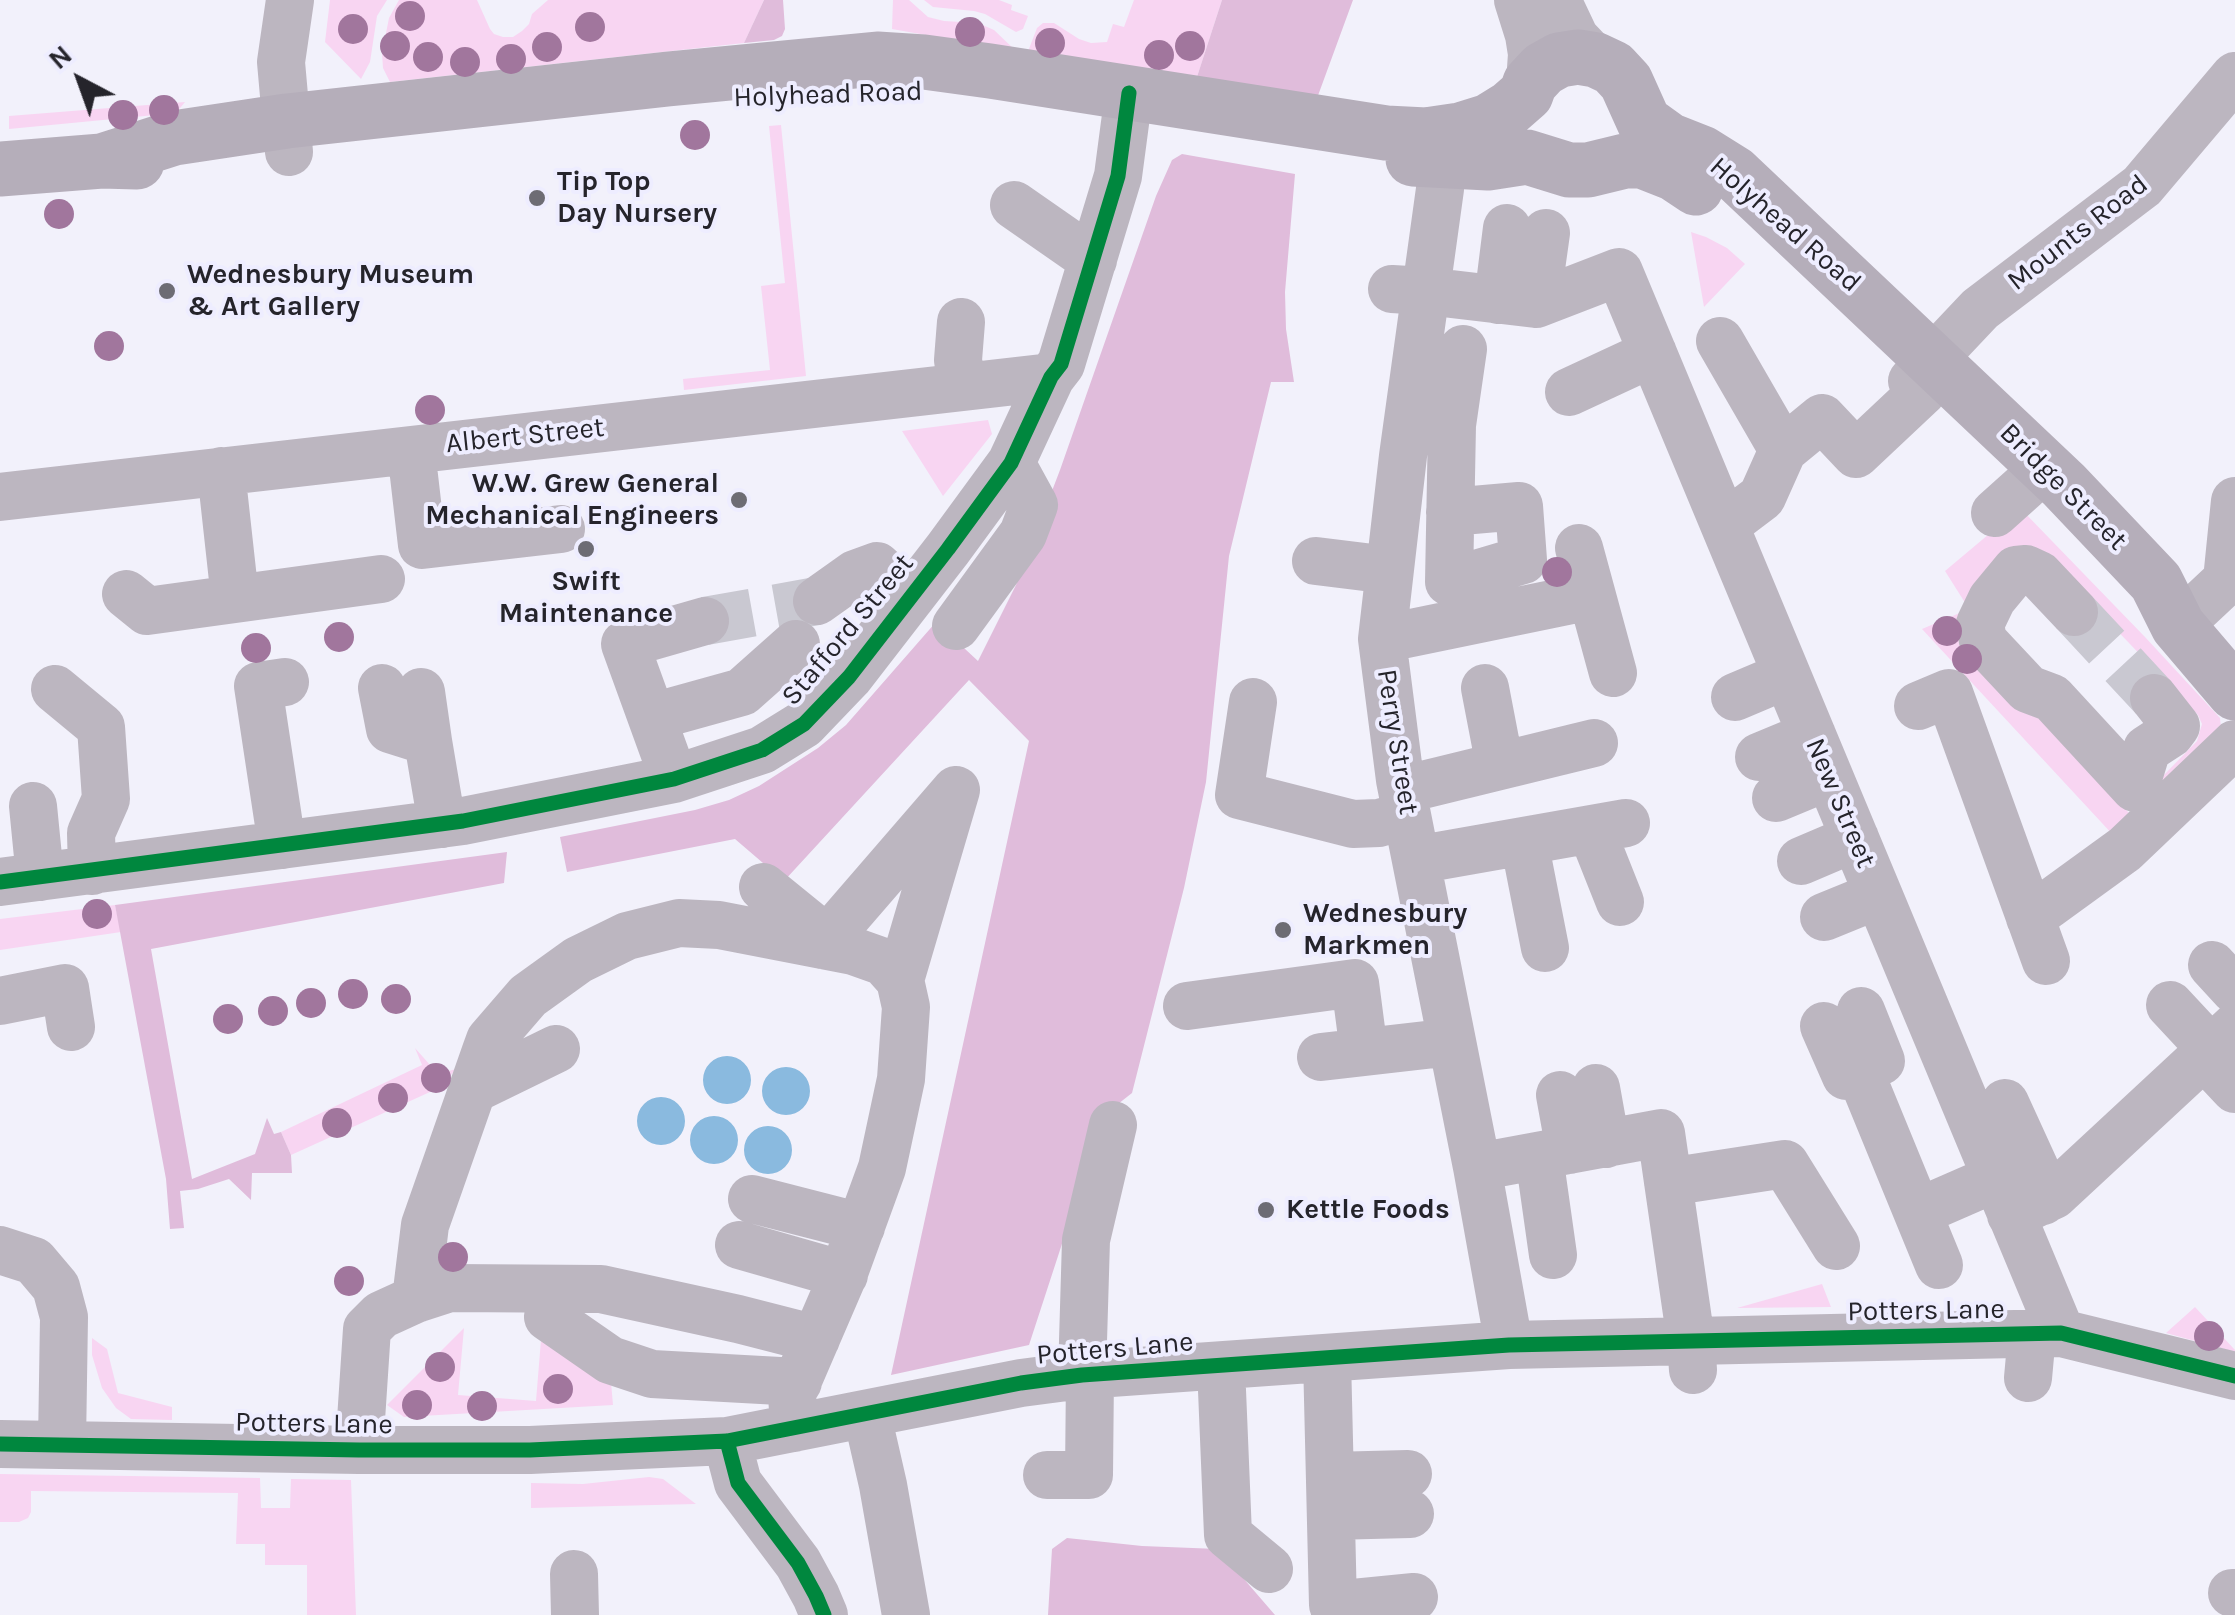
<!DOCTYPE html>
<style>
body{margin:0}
#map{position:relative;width:2235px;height:1615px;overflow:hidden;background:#f2f1fb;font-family:Karla,sans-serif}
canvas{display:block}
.north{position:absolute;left:30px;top:30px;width:100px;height:100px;-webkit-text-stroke:8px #eeedff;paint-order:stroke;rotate:319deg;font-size:28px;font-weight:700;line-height:40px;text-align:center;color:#25242b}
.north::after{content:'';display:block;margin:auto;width:35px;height:45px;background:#25242b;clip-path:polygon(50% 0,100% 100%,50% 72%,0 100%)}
</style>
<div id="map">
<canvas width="2235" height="1615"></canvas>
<div class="north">N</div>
</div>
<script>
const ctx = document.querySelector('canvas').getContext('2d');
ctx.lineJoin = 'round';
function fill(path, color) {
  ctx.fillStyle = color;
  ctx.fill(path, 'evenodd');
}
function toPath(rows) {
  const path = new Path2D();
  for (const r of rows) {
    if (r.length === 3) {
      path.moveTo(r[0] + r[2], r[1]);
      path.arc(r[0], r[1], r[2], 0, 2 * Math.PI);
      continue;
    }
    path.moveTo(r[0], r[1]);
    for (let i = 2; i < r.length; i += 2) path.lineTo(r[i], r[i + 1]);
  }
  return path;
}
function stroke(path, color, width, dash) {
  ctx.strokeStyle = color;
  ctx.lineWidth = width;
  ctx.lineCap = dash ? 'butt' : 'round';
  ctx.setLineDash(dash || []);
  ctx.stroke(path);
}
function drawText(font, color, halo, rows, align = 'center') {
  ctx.font = font + ' Karla,sans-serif';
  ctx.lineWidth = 8;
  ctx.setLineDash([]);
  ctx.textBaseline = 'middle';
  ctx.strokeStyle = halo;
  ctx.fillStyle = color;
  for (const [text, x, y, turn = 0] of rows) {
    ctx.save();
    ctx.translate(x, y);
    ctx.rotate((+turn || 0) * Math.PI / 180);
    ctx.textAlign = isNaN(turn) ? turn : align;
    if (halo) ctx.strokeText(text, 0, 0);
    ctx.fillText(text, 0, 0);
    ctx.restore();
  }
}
const green = toPath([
 [330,0,387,0,377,16,370,62,361,79,325,42],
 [399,0,477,0,490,29,494,34,503,37,513,37,522,31,529,24,532,14,548,0,764,0,744,43,390,82,383,68,382,53,389,18],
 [893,0,909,0,928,17,944,21,978,23,994,30,1016,51,892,29],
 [924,0,999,0,1012,5,1011,10,1028,16,1023,29,1016,32,985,14,974,11,933,7],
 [1134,0,1222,0,1195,83,1027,54,1037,28,1043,23,1054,23,1079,39,1091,43,1107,42,1113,24,1124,27],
 [185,102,176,113,9,129,9,116],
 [781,125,806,376,684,390,683,379,770,370,761,286,785,283,769,126],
 [1691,232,1706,237,1727,248,1745,264,1704,307],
 [988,420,992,434,943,496,902,431],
 [2020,508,2145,637,2220,718,2221,728,2166,785,2160,779,2197,741,2202,724,2198,715,2060,571,1963,635,2129,813,2114,836,1922,629,1969,609,1945,571],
 [115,905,121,932,0,950,0,919],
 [415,1048,438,1074,456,1069,441,1087,291,1155,281,1132,422,1065],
 [1822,1284,1831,1307,1737,1308],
 [2195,1307,2235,1350,2235,1352,2166,1333],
 [464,1328,458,1395,536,1401,541,1340,611,1382,613,1405,404,1417,387,1405],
 [92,1338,107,1349,118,1393,172,1407,172,1420,131,1419,116,1408,102,1388,92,1355],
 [0,1474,260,1478,261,1508,290,1508,291,1479,351,1480,356,1615,307,1615,307,1565,265,1565,265,1544,236,1544,238,1493,31,1491,31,1512,28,1518,19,1522,0,1522],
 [649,1477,663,1479,696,1504,531,1508,531,1483,583,1484]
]);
const forest = toPath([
 [764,0,783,0,785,29,782,36,774,40,744,43],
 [1222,0,1353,0,1316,101,1195,83],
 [1182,154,1295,174,1285,292,1286,329,1294,382,1271,382,1229,556,1206,782,1184,888,1132,1093,1104,1115,1029,1345,891,1375,1029,741,969,680,784,881,735,839,567,872,560,837,695,810,729,800,759,786,818,748,846,725,936,622,978,661,1016,585,1060,470,1156,196,1172,160],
 [507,852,504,883,151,949,192,1179,255,1154,267,1118,274,1134,281,1132,291,1155,292,1173,252,1173,251,1200,229,1179,198,1189,180,1191,184,1228,170,1229,166,1179,115,905],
 [1067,1538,1142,1546,1218,1549,1275,1615,1048,1615,1052,1549]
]);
const water = toPath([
 [727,1080,24],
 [786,1091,24],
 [661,1121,24],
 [714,1140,24],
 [768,1150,24]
]);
const minorTunnel = toPath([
 [2074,612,2154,698],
 [705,621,817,601]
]);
const minor = toPath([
 [1518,0,1529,35,1532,54,1530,83],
 [1557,0,1575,38,1596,60],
 [1439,133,1440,189,1403,456,1382,639,1400,780,1477,1167,1509,1345],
 [289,152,281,62,290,0],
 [1014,205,1093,260],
 [1392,289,1426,291,1536,304,1619,272,2061,1333],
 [1498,300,1507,228],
 [1536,304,1546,233],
 [961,322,958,360,962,387],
 [1720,341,1783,450],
 [1912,381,1980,309,2142,186,2235,76],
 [1569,392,1653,353],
 [411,450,422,545,561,529],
 [221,471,235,598],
 [0,497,1051,377],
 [1450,512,1519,506,1523,560,1449,582,1452,425,1463,349],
 [1995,513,2024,487],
 [1725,525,1762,497,1783,450,1822,418,1856,454,1923,391],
 [1579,548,1613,673],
 [1316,561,1389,570],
 [126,594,147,611,381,579],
 [817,601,855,574,877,566,911,597],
 [2074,612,2039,575,2026,569,2016,570,1992,599,1980,624,1983,641,2028,689,2052,698,2135,788,2147,749,2170,734,2176,726,2154,698],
 [956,626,1023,534,1034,505,1011,463],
 [2178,626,2227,580,2235,501],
 [1382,639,1591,596],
 [382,688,390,729,428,741,442,824],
 [1485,688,1500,766],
 [55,689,101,727,106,799,91,833,92,871],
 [421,692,428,741],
 [1735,697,1787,675],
 [1253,702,1239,795,1353,824,1379,823,1407,815],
 [1918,706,1949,693,2046,961],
 [652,717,742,692,796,644],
 [1759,757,1812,735],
 [674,779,625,644,705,621],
 [1402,790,1594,743],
 [1776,798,1829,776],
 [33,806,40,877],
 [1591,829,1620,902],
 [1524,841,1545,948],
 [282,845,258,686,285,682],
 [1416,860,1626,823],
 [1801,861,1855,838],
 [0,882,463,821,674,779,762,750,804,724,849,677,948,549,1011,463,1051,377,1061,364,1118,176,1129,93],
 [763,887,827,939],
 [1824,917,1878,895],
 [2030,918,2125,849,2235,744],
 [822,945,956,790,900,980],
 [2212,965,2235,990],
 [0,1001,65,988,71,1027],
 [2170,1005,2211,1049],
 [1187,1006,1355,983,1364,1052],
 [1824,1026,1846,1076,1881,1061,1861,1011],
 [2204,1056,2235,1089],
 [1321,1057,1452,1042],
 [1859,1070,1939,1265],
 [1596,1088,1606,1144],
 [472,1090,556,1049],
 [1560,1095,1570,1150],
 [2005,1103,2037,1173,2043,1201],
 [1539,1156,1553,1255],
 [1477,1167,1661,1133,1691,1341,1693,1370],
 [1668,1182,1785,1164,1836,1246],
 [752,1199,861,1227],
 [1918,1212,1996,1178],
 [2011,1215,2054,1195,2235,1027],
 [739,1245,844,1275],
 [0,1250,34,1261,56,1287,64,1317,62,1444],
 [416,1299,425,1225,486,1051,490,1040,528,996,578,960,627,936,679,923,719,925,853,951,884,962,900,980,906,1007,901,1079,882,1168,842,1278,792,1394,794,1428],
 [548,1317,610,1360,652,1374,798,1382],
 [1327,1358,1333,1605,1414,1597],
 [1221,1366,1228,1535,1269,1569],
 [1082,1375,1086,1240,1113,1125],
 [2028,1378,2032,1334],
 [867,1415,883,1485,906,1615],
 [727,1441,738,1483,798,1563,816,1596,824,1615],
 [0,1444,359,1450,530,1450,727,1441,1021,1383,1082,1375,1509,1345,2061,1333,2235,1376],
 [359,1450,367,1329,381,1315,416,1299,450,1288,601,1289,738,1319,816,1339],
 [1047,1475,1089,1475,1090,1374],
 [1330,1476,1408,1474],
 [1331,1516,1410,1514],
 [574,1574,575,1615],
 [2232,1593,2235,1593]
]);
const major = toPath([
 [1413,159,1488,163,1527,157,1569,170,1588,170,1625,161,1642,161,1675,174,1696,188],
 [102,161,174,138,287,121,668,79,877,59,924,62,990,71,1386,133,1426,135,1460,130,1489,121,1510,108,1526,94,1530,83,1543,69,1559,60,1578,57,1596,60,1613,68,1626,82,1644,122,1669,140,1702,153,1734,173,2064,485,2156,582,2178,626,2235,693],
 [0,169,102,161,137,162]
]);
const cycleway = toPath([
 [0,882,463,821,674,779,762,750,804,724,849,677,948,549,1011,463,1051,377,1061,364,1118,176,1129,93],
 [727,1441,738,1483,798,1563,816,1596,824,1615],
 [0,1444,359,1450,530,1450,727,1441,1021,1383,1082,1375,1509,1345,2061,1333,2235,1376]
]);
const trees = [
 [410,16],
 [590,27],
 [353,29],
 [970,32],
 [1050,43],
 [395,46],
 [1190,46],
 [547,47],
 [1159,55],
 [428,57],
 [511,59],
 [465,62],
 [164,110],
 [123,115],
 [695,135],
 [59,214],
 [109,346],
 [430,410],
 [1557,572],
 [1947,631],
 [339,637],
 [256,648],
 [1967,659],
 [97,914],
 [353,994],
 [396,999],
 [311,1003],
 [273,1011],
 [228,1019],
 [436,1078],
 [393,1098],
 [337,1123],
 [453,1257],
 [349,1281],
 [2209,1336],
 [440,1367],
 [558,1389],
 [417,1405],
 [482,1406]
];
const markers = [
 [537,198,10,"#6d6c74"],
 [167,291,10,"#6d6c74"],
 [739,500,10,"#6d6c74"],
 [586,549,10,"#6d6c74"],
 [1283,930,10,"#6d6c74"],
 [1266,1210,10,"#6d6c74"]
];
const streetNames = [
 ["Holyhead Road",828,95,-2],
 ["Holyhead Road",1785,225,41],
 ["Mounts Road",2078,233,-38],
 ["Albert Street",525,436,-6],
 ["Bridge Street",2063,487,45],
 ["Stafford Street",848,630,-50],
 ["Perry Street",1397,742,81],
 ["New Street",1840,803,67],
 ["Potters Lane",1926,1311,-1],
 ["Potters Lane",1115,1349,-5],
 ["Potters Lane",314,1424,1]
];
const poiNames = [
 ["Tip Top",557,182],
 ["Day Nursery",557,214],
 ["Wednesbury Museum",187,275],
 ["& Art Gallery",187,307],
 ["W.W. Grew General",719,484,"right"],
 ["Mechanical Engineers",719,516,"right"],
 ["Swift",586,582,"center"],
 ["Maintenance",586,614,"center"],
 ["Wednesbury",1303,914],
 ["Markmen",1303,946],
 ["Kettle Foods",1286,1210]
];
fill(green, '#f8d5f2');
fill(forest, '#e0bcdb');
fill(water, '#8abadf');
stroke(minorTunnel, '#c9c8d1', 48, [48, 24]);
stroke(minor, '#bcb6c0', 48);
stroke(major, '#b5aeba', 55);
stroke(cycleway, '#00873e', 15);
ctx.fillStyle = '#a1769d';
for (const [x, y] of trees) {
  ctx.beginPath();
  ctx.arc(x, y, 15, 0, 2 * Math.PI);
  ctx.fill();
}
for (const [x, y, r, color] of markers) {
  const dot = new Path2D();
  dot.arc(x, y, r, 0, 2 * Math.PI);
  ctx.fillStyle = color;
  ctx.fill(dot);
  stroke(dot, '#eeedff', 4);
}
drawText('28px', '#25242b', '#eeedff', streetNames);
drawText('bold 28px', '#25242b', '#eeedff', poiNames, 'left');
</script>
